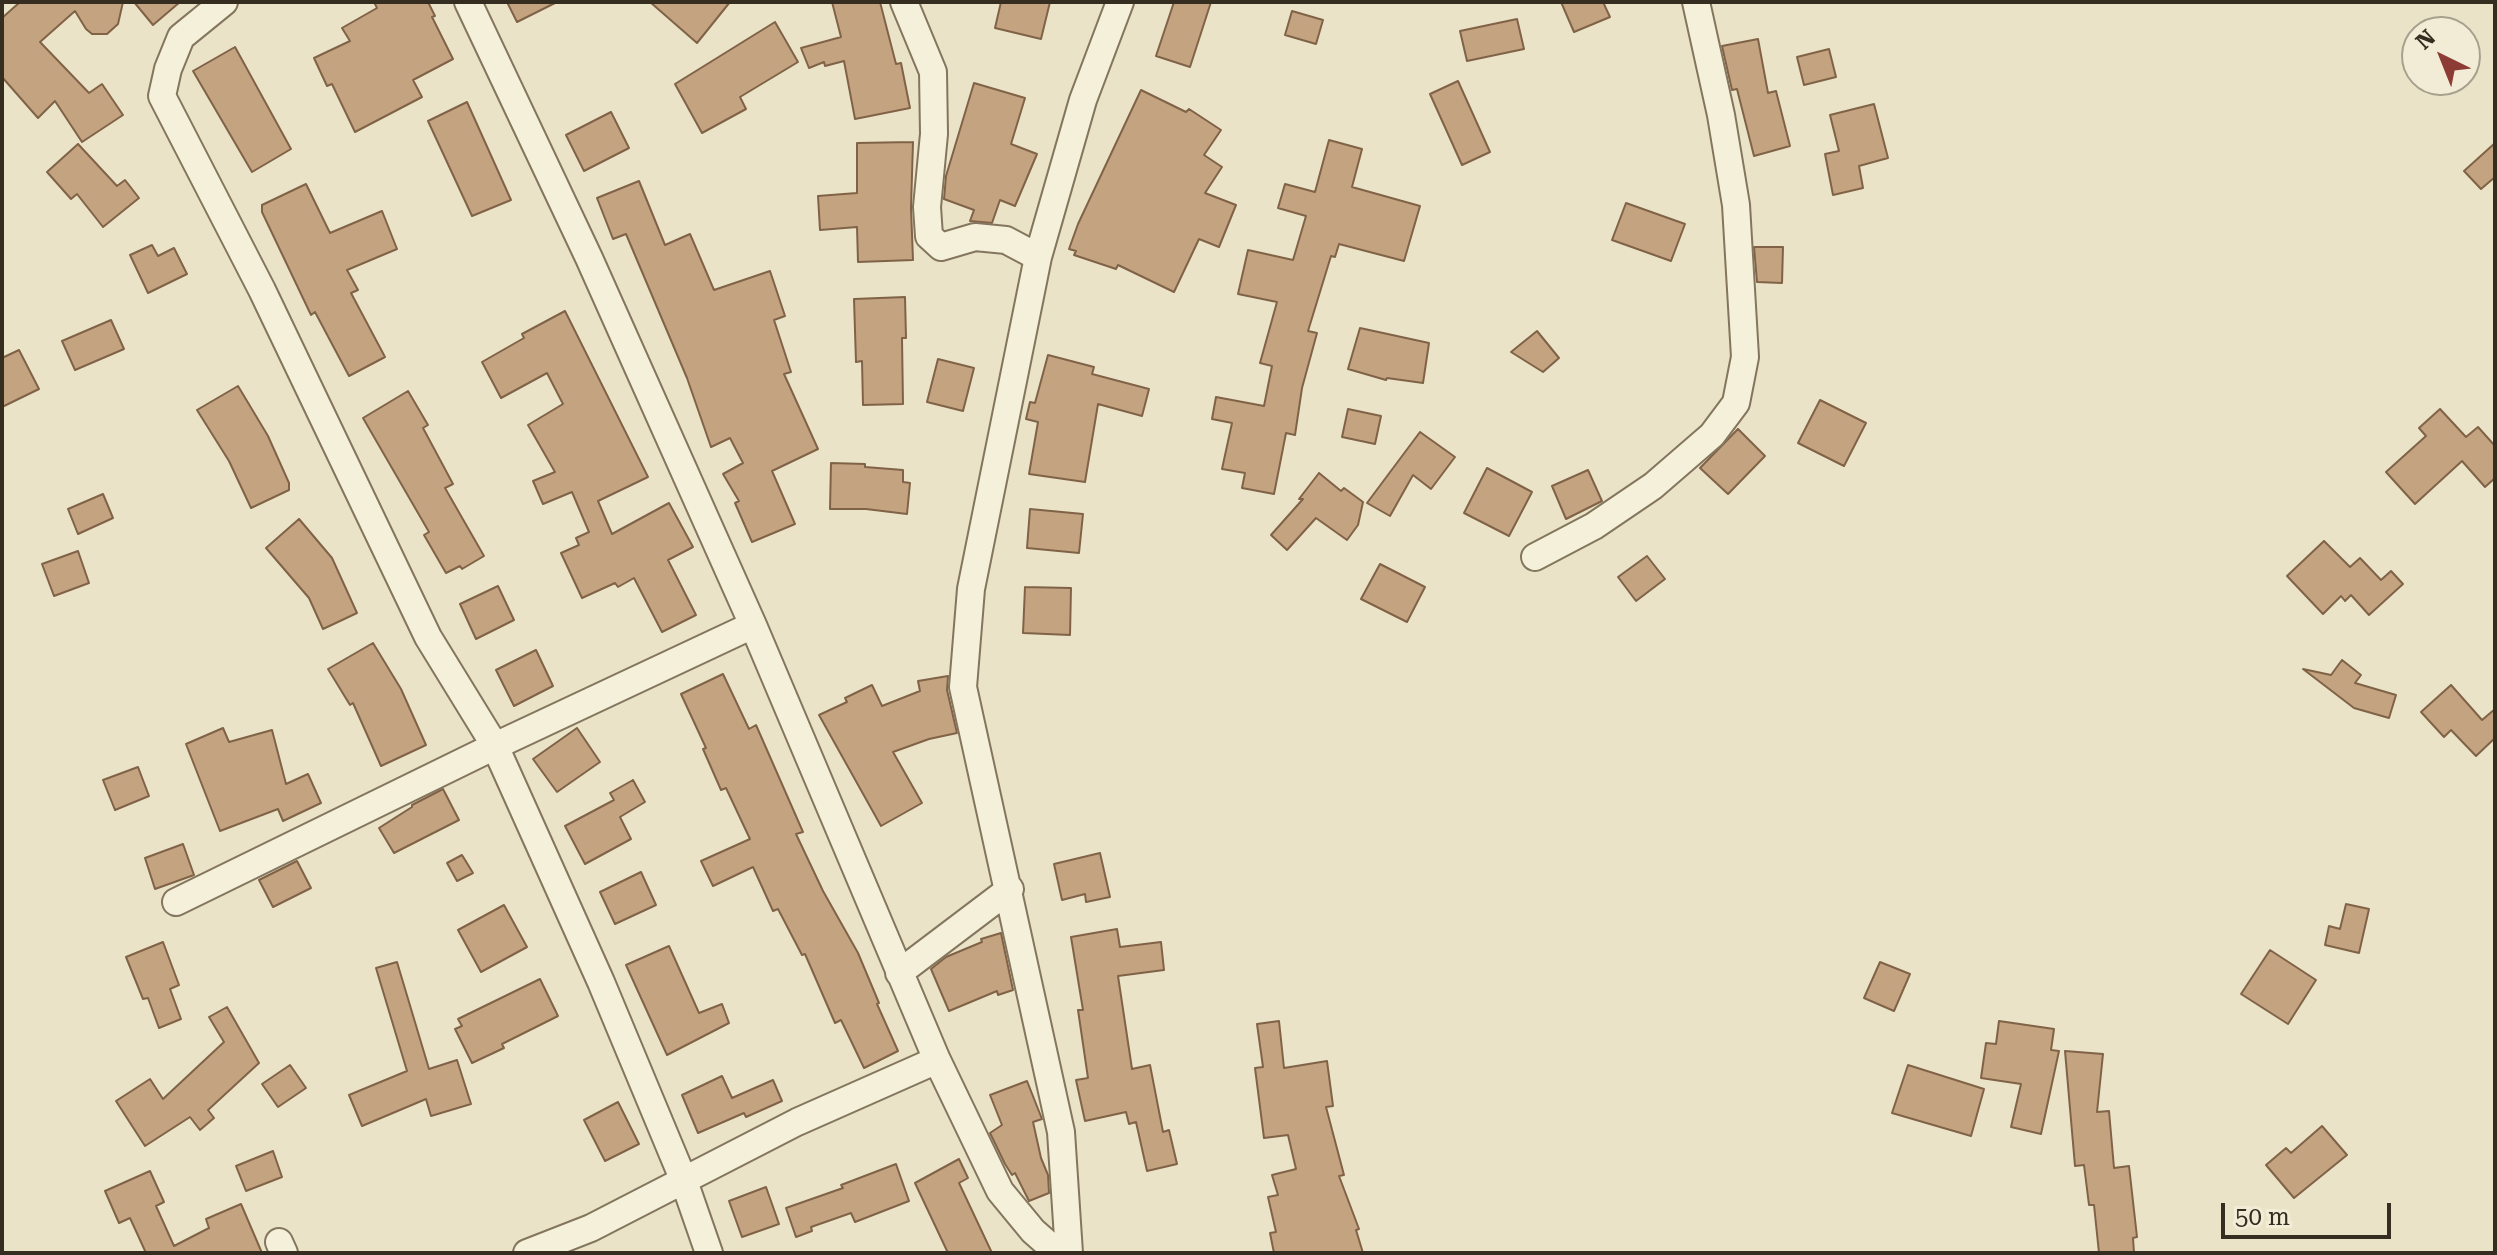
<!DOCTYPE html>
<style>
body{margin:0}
#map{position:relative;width:2497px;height:1255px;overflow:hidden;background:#eae3c7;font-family:"Roboto Serif",serif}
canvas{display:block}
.frame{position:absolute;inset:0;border:4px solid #362d21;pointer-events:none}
.north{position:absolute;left:2401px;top:16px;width:80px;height:80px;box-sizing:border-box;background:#f2ecd6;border:2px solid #a7a08e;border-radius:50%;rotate:317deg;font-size:22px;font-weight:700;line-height:32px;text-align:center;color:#362d21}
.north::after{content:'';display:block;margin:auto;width:28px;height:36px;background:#8d3c35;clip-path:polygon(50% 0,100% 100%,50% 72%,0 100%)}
.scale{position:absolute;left:2221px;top:1203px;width:170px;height:36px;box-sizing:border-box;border:4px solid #362d21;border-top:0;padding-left:10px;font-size:24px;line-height:28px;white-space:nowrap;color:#362d21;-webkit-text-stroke:6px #f2ecd6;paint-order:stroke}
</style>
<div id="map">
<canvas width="2497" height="1255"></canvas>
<div class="frame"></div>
<div class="north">N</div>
<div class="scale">50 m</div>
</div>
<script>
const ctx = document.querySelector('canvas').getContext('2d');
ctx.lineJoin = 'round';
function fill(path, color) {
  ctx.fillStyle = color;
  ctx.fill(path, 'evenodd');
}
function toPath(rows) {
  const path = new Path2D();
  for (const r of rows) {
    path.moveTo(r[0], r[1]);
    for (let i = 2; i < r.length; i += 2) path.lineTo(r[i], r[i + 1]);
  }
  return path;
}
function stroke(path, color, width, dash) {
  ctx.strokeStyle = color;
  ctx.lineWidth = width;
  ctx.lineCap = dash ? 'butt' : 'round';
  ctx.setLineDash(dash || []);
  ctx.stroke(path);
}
const building = toPath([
 [20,2,123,2,118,24,107,34,92,34,86,29,75,11,40,42,89,93,102,84,123,115,82,142,55,101,38,118,2,77,2,18,20,2],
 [134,2,180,2,153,25,134,2],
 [374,2,428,2,435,16,432,17,453,59,413,80,422,97,355,132,332,84,327,86,314,58,350,41,342,28,377,8,374,2],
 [507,2,557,2,517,22,507,2],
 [650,2,730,2,697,43,650,2],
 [832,2,880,2,896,64,901,63,910,108,855,119,844,61,825,66,824,62,809,68,801,48,841,37,832,2],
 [1001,2,1050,2,1041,39,995,28,1001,2],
 [1174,2,1211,2,1190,67,1156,56,1174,2],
 [1561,2,1603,2,1610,17,1574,32,1561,2],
 [1292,11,1323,20,1316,44,1285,35,1292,11],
 [1517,19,1524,49,1467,61,1460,31,1517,19],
 [775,22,798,62,740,97,746,109,702,133,675,84,775,22],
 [1758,39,1768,93,1776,91,1790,146,1754,156,1737,89,1732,90,1722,46,1758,39],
 [235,47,291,149,252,172,193,71,235,47],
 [1829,49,1836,77,1804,85,1797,57,1829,49],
 [1458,81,1490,152,1462,165,1430,94,1458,81],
 [974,83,1025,98,1011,144,1037,154,1015,206,1000,200,992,223,970,221,974,210,944,199,946,176,974,83],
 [1141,90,1186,112,1189,109,1221,130,1204,155,1222,167,1205,193,1236,205,1219,247,1199,239,1174,292,1118,265,1116,269,1074,255,1076,251,1069,249,1078,224,1141,90],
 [467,102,511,200,472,216,428,121,467,102],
 [1874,104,1888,158,1859,166,1863,188,1833,195,1825,154,1839,151,1830,115,1874,104],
 [611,112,629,148,584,171,566,135,611,112],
 [1329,140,1362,149,1352,187,1420,206,1404,261,1339,244,1335,257,1331,256,1308,331,1317,333,1302,388,1295,435,1286,433,1274,494,1242,488,1245,473,1222,469,1232,423,1212,419,1216,397,1264,406,1272,366,1260,363,1277,302,1238,294,1248,250,1293,260,1306,216,1278,208,1285,184,1315,192,1329,140],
 [913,142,911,208,913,260,858,262,857,227,820,230,818,196,857,193,857,143,913,142],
 [2495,143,2495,177,2481,189,2464,171,2495,143],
 [78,144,117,186,125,180,139,198,103,227,77,194,71,199,47,172,78,144],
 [639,181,665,245,690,234,714,290,770,271,785,316,774,320,791,372,784,374,818,449,772,471,795,524,752,542,735,503,739,501,723,474,743,463,730,438,711,447,687,378,626,234,613,239,597,198,639,181],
 [306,184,330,233,382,211,397,249,347,270,358,290,351,293,385,357,349,376,315,312,311,315,262,212,262,205,306,184],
 [1626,203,1685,224,1671,261,1612,240,1626,203],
 [152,245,158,256,174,248,187,274,148,293,130,255,152,245],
 [1754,247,1783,247,1782,283,1757,282,1754,247],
 [905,297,906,338,902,338,903,404,863,405,862,361,856,362,854,299,905,297],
 [565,311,648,477,598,501,612,534,669,503,693,547,668,560,696,615,662,632,634,578,618,587,615,583,582,598,561,553,579,545,576,538,589,532,572,492,543,504,533,481,555,472,528,425,563,404,547,373,501,398,482,362,524,338,522,334,565,311],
 [111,320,124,349,75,370,62,341,111,320],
 [1360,328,1429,343,1423,383,1387,378,1386,380,1348,369,1360,328],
 [1537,331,1559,358,1543,372,1511,352,1537,331],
 [19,350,39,389,2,407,2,358,19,350],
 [1048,355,1094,367,1092,374,1149,389,1142,416,1098,404,1085,482,1029,474,1038,422,1026,419,1030,402,1035,403,1048,355],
 [938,359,974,368,963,411,927,402,938,359],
 [238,386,268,436,289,483,289,490,251,508,229,461,197,410,238,386],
 [408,391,428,425,423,428,453,484,445,488,484,556,462,569,460,566,446,573,424,535,429,532,363,418,408,391],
 [1820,400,1866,423,1844,466,1798,443,1820,400],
 [1348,409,1381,416,1375,444,1342,437,1348,409],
 [2440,409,2466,437,2478,427,2495,446,2495,478,2485,487,2462,461,2415,504,2386,472,2426,436,2419,428,2440,409],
 [1738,429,1765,456,1728,494,1700,468,1738,429],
 [1420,432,1455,457,1431,489,1413,475,1390,516,1367,503,1420,432],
 [831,463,865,464,865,467,903,470,903,482,910,483,907,514,866,509,830,509,831,463],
 [1487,468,1532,492,1509,536,1464,513,1487,468],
 [1588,470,1602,501,1566,519,1552,486,1588,470],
 [1319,473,1341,491,1344,488,1363,502,1358,525,1347,540,1316,518,1287,550,1271,535,1303,499,1299,499,1319,473],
 [103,494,113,518,78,534,68,509,103,494],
 [1030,509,1083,514,1079,553,1027,548,1030,509],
 [299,519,332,558,357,613,323,629,309,598,266,548,299,519],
 [2324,541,2350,567,2360,558,2381,580,2391,571,2403,584,2369,615,2351,595,2345,601,2341,596,2323,614,2287,576,2324,541],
 [78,551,89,583,54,596,42,564,78,551],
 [1647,556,1665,579,1636,601,1618,577,1647,556],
 [1380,564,1425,587,1407,622,1361,599,1380,564],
 [498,586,514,620,476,639,460,604,498,586],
 [1025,587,1071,588,1070,635,1023,633,1025,587],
 [373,643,401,689,426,745,381,766,353,703,350,705,328,669,373,643],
 [536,650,553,686,514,706,496,670,536,650],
 [2342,660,2361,675,2355,683,2396,695,2389,718,2354,708,2303,669,2331,675,2342,660],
 [723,674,749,729,756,725,803,832,796,834,823,891,858,953,879,1003,877,1004,898,1051,864,1068,841,1020,835,1023,805,954,802,955,778,909,773,911,753,867,713,886,701,861,750,839,726,788,721,790,703,749,706,748,681,694,723,674],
 [948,676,947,690,957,733,929,739,893,752,922,803,881,826,819,715,847,702,845,698,872,685,882,706,920,691,918,681,948,676],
 [2451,685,2482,720,2495,709,2495,738,2476,756,2451,730,2444,737,2421,712,2451,685],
 [223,728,229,742,272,730,286,784,308,774,321,803,283,821,278,809,220,831,186,744,223,728],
 [577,728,600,762,557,792,533,759,577,728],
 [138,767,149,796,115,810,103,780,138,767],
 [633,780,645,802,620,817,631,839,585,864,565,826,614,800,610,793,633,780],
 [443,789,459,820,394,853,379,828,412,807,412,805,443,789],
 [183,844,194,875,155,889,145,858,183,844],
 [1100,853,1110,897,1086,902,1085,894,1062,900,1054,864,1100,853],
 [462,855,473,873,457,881,447,863,462,855],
 [297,861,311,888,273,907,259,880,297,861],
 [641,872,656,905,615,924,600,892,641,872],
 [2346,904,2369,909,2359,953,2325,945,2329,926,2340,929,2346,904],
 [504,905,527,947,481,972,458,930,504,905],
 [1117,929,1120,947,1161,942,1164,970,1118,976,1132,1069,1150,1065,1163,1132,1169,1130,1177,1164,1147,1171,1136,1122,1129,1124,1126,1112,1085,1121,1076,1080,1088,1078,1078,1010,1083,1010,1071,937,1117,929],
 [1001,933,1013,990,998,995,997,991,949,1011,931,969,946,957,982,942,981,939,1001,933],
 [163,942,179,985,170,989,181,1019,159,1028,148,998,143,999,126,957,163,942],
 [669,946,699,1013,722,1004,729,1023,667,1055,626,965,669,946],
 [2270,950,2316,980,2288,1024,2241,994,2270,950],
 [397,962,429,1069,457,1060,471,1104,431,1116,426,1099,362,1126,349,1095,407,1071,376,968,397,962],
 [1880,962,1910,974,1894,1011,1864,998,1880,962],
 [540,979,558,1016,502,1044,504,1048,472,1063,455,1029,462,1026,458,1019,540,979],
 [227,1007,259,1063,208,1110,214,1118,200,1130,190,1117,145,1146,116,1101,150,1079,163,1099,224,1042,209,1017,227,1007],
 [1279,1021,1284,1068,1327,1061,1333,1106,1326,1107,1344,1175,1339,1176,1359,1229,1356,1230,1363,1253,1274,1253,1270,1233,1276,1232,1268,1197,1278,1195,1272,1175,1296,1169,1288,1135,1264,1138,1255,1068,1263,1067,1257,1024,1279,1021],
 [1999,1021,2054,1029,2051,1050,2059,1051,2041,1134,2011,1127,2021,1084,1981,1078,1986,1043,1996,1044,1999,1021],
 [2065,1051,2103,1054,2097,1112,2109,1111,2114,1168,2129,1166,2137,1237,2133,1238,2134,1253,2099,1253,2094,1205,2089,1205,2084,1165,2075,1166,2065,1051],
 [290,1065,306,1088,278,1107,262,1084,290,1065],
 [1908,1065,1984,1089,1971,1136,1892,1113,1908,1065],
 [722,1076,732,1098,773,1080,782,1101,746,1117,744,1113,698,1133,682,1095,722,1076],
 [1027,1081,1042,1119,1033,1122,1041,1158,1048,1175,1049,1193,1029,1201,1015,1173,1012,1175,1005,1164,990,1133,1002,1125,990,1095,1027,1081],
 [618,1102,639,1144,605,1161,584,1120,618,1102],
 [2322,1126,2347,1155,2294,1198,2266,1165,2286,1148,2291,1153,2322,1126],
 [273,1151,282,1177,246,1191,236,1166,273,1151],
 [959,1159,968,1178,959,1183,992,1253,948,1253,915,1183,959,1159],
 [896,1164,909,1201,855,1222,851,1213,811,1227,812,1231,796,1237,786,1208,843,1188,841,1185,896,1164],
 [150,1171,164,1202,156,1206,174,1246,209,1228,206,1219,241,1204,262,1253,146,1253,130,1218,119,1223,105,1191,150,1171],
 [766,1187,779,1224,742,1237,729,1201,766,1187]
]);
const minor = toPath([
 [224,2,181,37,168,69,162,96,262,290,428,637,495,746,601,982,684,1181,709,1253],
 [468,2,589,258,753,625,937,1060,1000,1191,1033,1231,1058,1253],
 [904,2,933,72,934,134,927,207,929,236,941,247,975,237,1006,240,1038,257],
 [1535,557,1594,526,1653,486,1712,435,1736,403,1745,357,1736,205,1721,115,1696,2],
 [176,902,495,746,753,625],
 [899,973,1010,889],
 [279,1242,284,1253],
 [527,1253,591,1228,797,1122,937,1060],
 [1069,1253,1061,1132,963,687,971,589,1038,257,1083,100,1120,2]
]);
fill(building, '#c4a381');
stroke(building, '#806347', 2);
stroke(minor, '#84765e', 30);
stroke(minor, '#f5f0da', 26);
</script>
